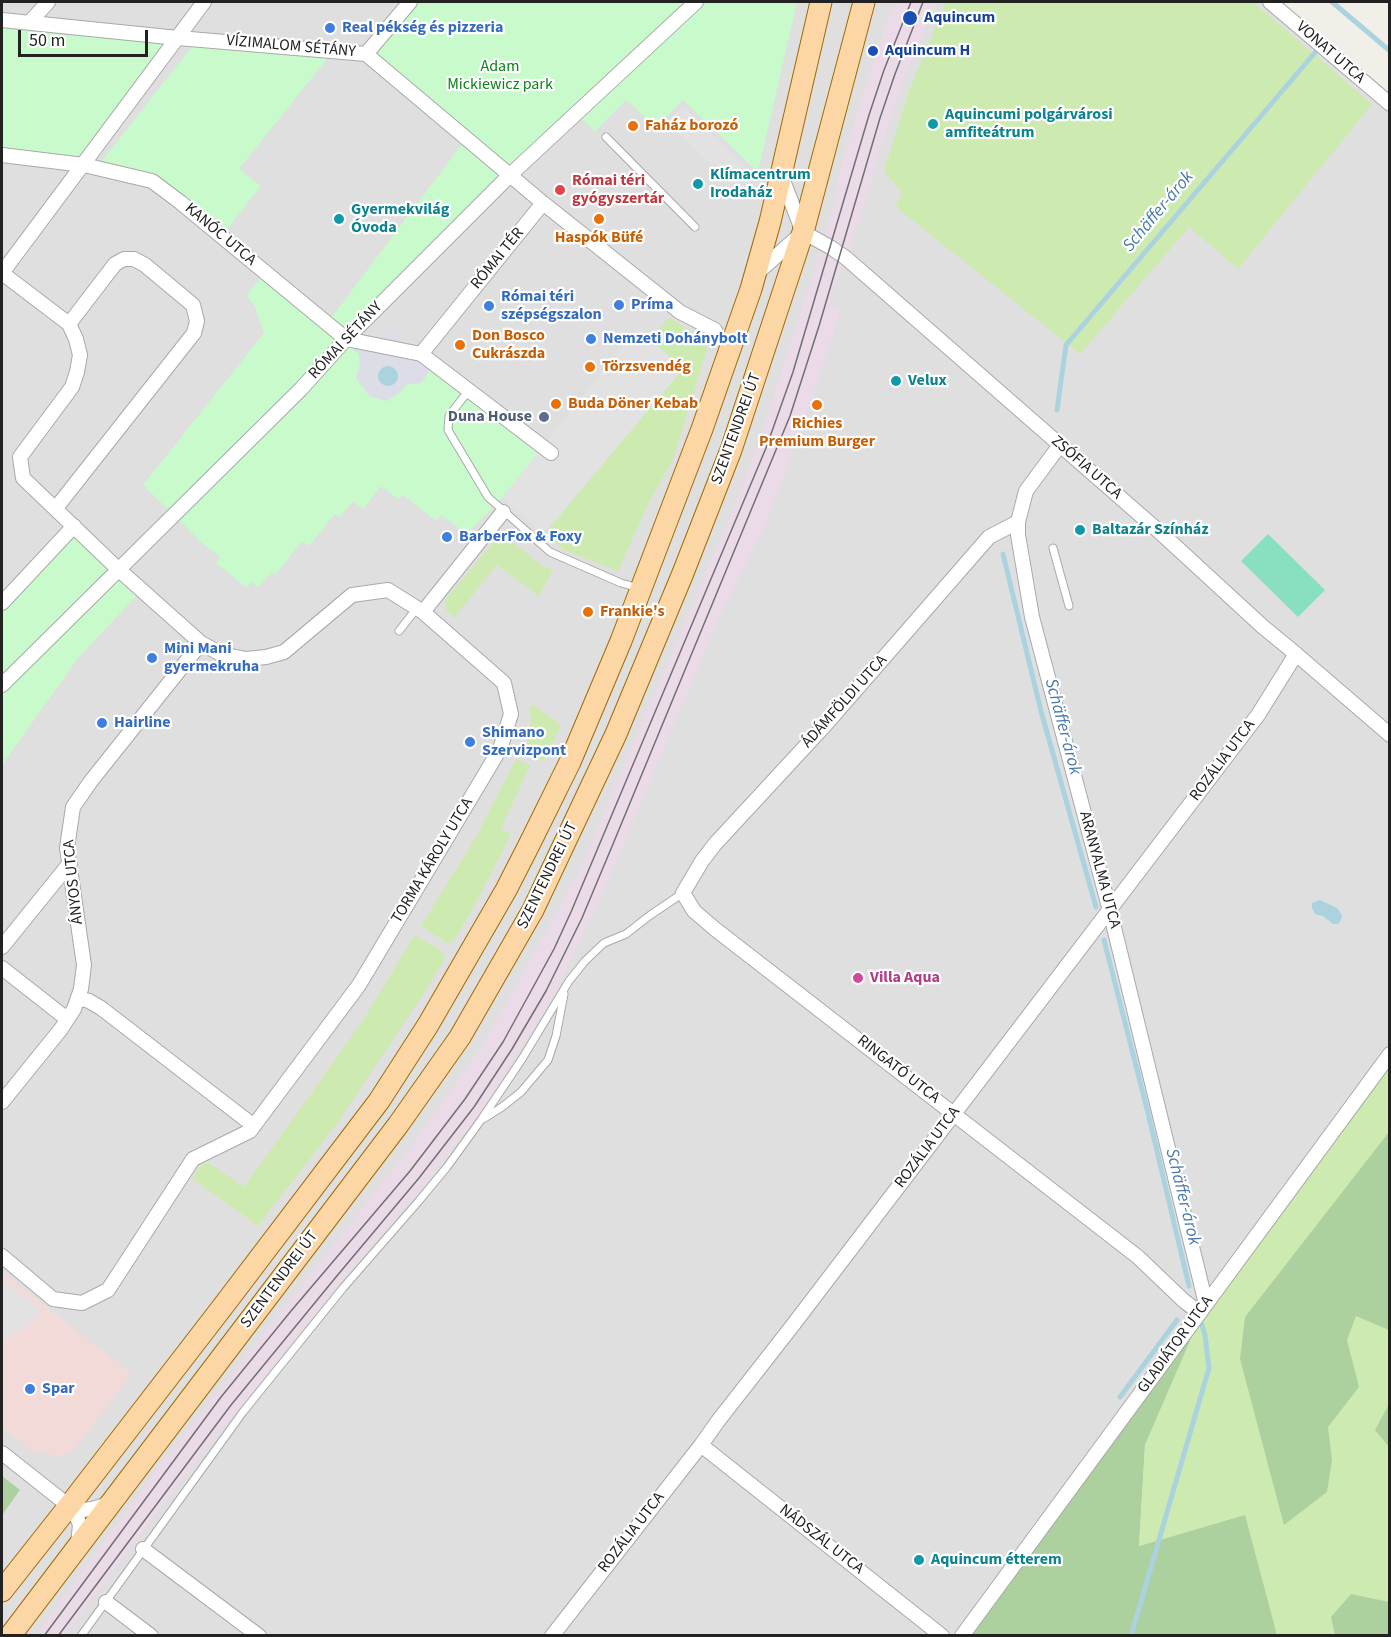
<!DOCTYPE html>
<meta charset="utf-8">
<style>
body{margin:0}
#map{position:relative;width:1391px;height:1637px;overflow:hidden;background:#f2efe9;font-family:"Source Sans 3",sans-serif}
canvas{display:block}
.frame{position:absolute;inset:0;border:3px solid #222;pointer-events:none}
.scale{position:absolute;left:18px;top:30px;width:130px;height:27px;box-sizing:border-box;border:3px solid #222;border-top:0;padding-left:8px;font-size:18px;line-height:21px;white-space:nowrap;color:#222;-webkit-text-stroke:4px #fff;paint-order:stroke}
</style>
<div id="map">
<canvas width="1391" height="1637"></canvas>
<div class="frame"></div>
<div class="scale">50 m</div>
</div>
<script>
const ctx = document.querySelector('canvas').getContext('2d');
ctx.lineJoin = 'round';
function fill(path, color) {
  ctx.fillStyle = color;
  ctx.fill(path, 'evenodd');
}
function toPath(rows) {
  const path = new Path2D();
  for (const r of rows) {
    if (r.length === 3) {
      path.moveTo(r[0] + r[2], r[1]);
      path.arc(r[0], r[1], r[2], 0, 2 * Math.PI);
      continue;
    }
    path.moveTo(r[0], r[1]);
    for (let i = 2; i < r.length; i += 2) path.lineTo(r[i], r[i + 1]);
  }
  return path;
}
function stroke(path, color, width, dash) {
  ctx.strokeStyle = color;
  ctx.lineWidth = width;
  ctx.lineCap = dash ? 'butt' : 'round';
  ctx.setLineDash(dash || []);
  ctx.stroke(path);
}
function drawText(font, color, halo, rows, align = 'center') {
  ctx.font = font + ' "Source Sans 3",sans-serif';
  ctx.lineWidth = 4.5;
  ctx.setLineDash([]);
  ctx.textBaseline = 'middle';
  ctx.strokeStyle = halo;
  ctx.fillStyle = color;
  for (const [text, x, y, turn = 0] of rows) {
    ctx.save();
    ctx.translate(x, y);
    ctx.rotate((+turn || 0) * Math.PI / 180);
    ctx.textAlign = isNaN(turn) ? turn : align;
    if (halo) ctx.strokeText(text, 0, 0);
    ctx.fillText(text, 0, 0);
    ctx.restore();
  }
}
const residential = toPath([
 [2,2,1269,2,1389,103,1389,1054,962,1635,2,1636]
]);
const commercial = toPath([
 [2,1272,132,1374,73,1451,59,1456,34,1452,2,1428]
]);
const industrial = toPath([
 [897,2,936,2,904,79,876,162,864,206,828,305,840,309,833,334,801,430,764,527,717,622,606,885,554,994,482,1110,425,1183,337,1285,183,1478,65,1635,35,1636,161,1464,399,1162,451,1091,489,1035,579,872,732,512,761,437,840,188,837,187,837,183,845,153,886,24]
]);
const grass = toPath([
 [946,2,1253,2,1372,104,1238,269,1189,227,1080,354,896,207,902,193,884,171,909,91],
 [671,318,706,343,707,349,673,459,648,504,618,571,564,550,544,534,682,369,651,340,666,321],
 [500,532,541,565,553,570,539,596,497,565,454,618,446,610,445,600,498,537],
 [533,705,561,725,544,761,528,755,524,749,530,735,531,721,529,706],
 [516,759,530,765,501,829,511,834,481,893,454,941,447,943,421,926,476,837],
 [415,935,442,951,445,959,422,996,338,1122,258,1226,192,1178,201,1165,209,1163,244,1187,321,1080,365,1017],
 [1389,1054,1389,1635,1277,1635,1244,1516,1139,1546,1145,1445,1206,1304]
]);
const forest = toPath([
 [1389,1132,1389,1330,1356,1316,1347,1340,1359,1387,1328,1427,1332,1460,1327,1492,1284,1525,1240,1359,1245,1317],
 [1206,1304,1145,1445,1139,1546,1245,1515,1277,1635,962,1636],
 [1388,1406,1390,1406,1389,1447,1375,1430],
 [2,1476,20,1490,2,1515],
 [1351,1594,1389,1602,1389,1635,1335,1635,1331,1617]
]);
const park = toPath([
 [417,2,797,2,758,172,683,100,656,127,626,100,595,131,582,119,521,175,514,169,350,331,332,317,462,144,364,61,327,59,239,169,261,186,224,233,155,175,101,162,194,44,375,53],
 [2,21,178,38,84,165,2,156],
 [264,272,346,339,352,348,359,354,360,365,356,378,399,394,408,384,418,384,434,364,523,431,537,455,502,498,467,534,441,515,436,521,403,495,398,499,381,486,363,509,353,501,340,517,335,514,309,546,302,541,275,575,271,572,259,587,252,582,247,588,216,563,220,557,202,543,143,485,264,333,254,305,246,296],
 [74,526,142,590,79,657,2,765,2,603]
]);
const pitch = toPath([
 [1268,534,1325,590,1298,617,1241,561]
]);
const parking = toPath([
 [683,106,751,173,736,188,667,122],
 [637,327,683,369,544,534,502,498],
 [2,1279,41,1310,21,1333,15,1329,2,1346]
]);
const plaza = toPath([
 [370,331,376,336,392,331,434,364,421,383,408,384,388,401,370,397,356,378,360,365,359,354,352,348]
]);
const water = toPath([
 [388,376,10],
 [1320,900,1337,908,1342,915,1341,920,1338,924,1333,924,1323,916,1315,914,1312,908,1312,903]
]);
const stream = toPath([
 [1332,2,1390,51],
 [1057,410,1066,345,1318,49],
 [1003,554,1041,711,1096,907],
 [1104,940,1147,1109,1189,1286],
 [1120,1397,1177,1320],
 [1131,1636,1209,1368,1205,1335,1202,1325]
]);
const lane = toPath([
 [606,137,695,227],
 [469,390,449,416,448,430,488,497,550,552,621,583,639,588],
 [1053,548,1069,606],
 [399,631,417,608],
 [483,1119,502,1107,521,1092,548,1060,556,1036,564,994],
 [81,1636,243,1412,343,1288,418,1202,447,1167,481,1120,522,1059,569,981,585,961,604,943,626,934,649,916,683,893]
]);
const street = toPath([
 [1270,2,1390,104],
 [2,20,178,38,366,54],
 [30,22,48,2],
 [366,54,543,203],
 [366,54,410,2],
 [2,155,84,165,152,181,180,202,346,339,421,354],
 [782,178,803,232,830,247,846,258,1162,534,1262,626,1296,654,1390,735],
 [2,273,69,324,76,339,80,355,77,372,72,387,20,457,23,478,118,569,201,643,221,654,246,659,266,657,284,652,352,595,388,590,423,612,504,683,511,714,500,749,359,985,250,1131,193,1159,108,1290,82,1303,53,1299,2,1256],
 [2,273,204,2],
 [756,274,800,235],
 [1060,445,1026,491,1018,522,1018,535,1032,617,1110,911,1206,1304],
 [551,453,421,354,543,203,680,312,715,330],
 [56,508,194,333,197,321,193,305,145,265,134,259,124,259,115,264,69,324],
 [1018,522,989,537,827,723,715,844,702,861,683,893,694,911,715,929,1138,1257,1184,1301,1200,1313],
 [2,603,74,526],
 [423,612,503,512],
 [2,685,301,389,346,339,510,175,696,2],
 [2,947,70,863],
 [2,968,67,1019],
 [78,998,89,1001,101,1008,254,1126],
 [2,1102,61,1029,74,1009,81,989,84,965,67,848,73,807,91,781,201,643],
 [701,1445,942,1636],
 [2,1453,74,1510,80,1525,78,1543],
 [69,1506,82,1510,92,1509,102,1506,110,1502],
 [143,1549,259,1636],
 [106,1602,151,1636],
 [552,1636,701,1445,718,1421,793,1325,1258,715,1296,654],
 [962,1636,1390,1054]
]);
const primary = toPath([
 [2,1591,69,1506,224,1305,379,1101,428,1025,506,890,530,843,570,762,621,641,702,429,751,289,770,222,821,2],
 [10,1636,398,1125,460,1037,533,910,616,734,683,573,731,450,803,232,864,2]
]);
const tram = toPath([
 [44,1636,221,1397,291,1311,410,1171,465,1099,503,1042,554,949,571,912,766,448,793,372,869,115,884,70,911,2],
 [58,1636,231,1405,336,1277,419,1178,474,1107,512,1049,546,991,582,918,613,844,790,416,819,326,880,118,895,74,923,2]
]);
const markers = [
 [910,18,8,"#1a4fb4"],
 [330,28,6,"#3f7fe0"],
 [873,51,6,"#1a4fb4"],
 [933,124,6,"#0f9aa8"],
 [633,126,6,"#e8710a"],
 [698,184,6,"#0f9aa8"],
 [560,190,6,"#e0444e"],
 [339,219,6,"#0f9aa8"],
 [599,219,6,"#e8710a"],
 [619,305,6,"#3f7fe0"],
 [489,306,6,"#3f7fe0"],
 [591,339,6,"#3f7fe0"],
 [460,345,6,"#e8710a"],
 [590,367,6,"#e8710a"],
 [896,381,6,"#0f9aa8"],
 [556,404,6,"#e8710a"],
 [817,405,6,"#e8710a"],
 [544,417,6,"#5c6f8a"],
 [1080,530,6,"#0f9aa8"],
 [447,537,6,"#3f7fe0"],
 [588,612,6,"#e8710a"],
 [152,658,6,"#3f7fe0"],
 [102,723,6,"#3f7fe0"],
 [470,742,6,"#3f7fe0"],
 [858,978,6,"#d1479c"],
 [30,1389,6,"#3f7fe0"],
 [919,1560,6,"#0f9aa8"]
];
const transitNames = [
 ["Aquincum",924,18],
 ["Aquincum H",885,51]
];
const shopNames = [
 ["Real pékség és pizzeria",342,28],
 ["Római téri",501,297],
 ["szépségszalon",501,315],
 ["Príma",631,305],
 ["Nemzeti Dohánybolt",603,339],
 ["BarberFox & Foxy",459,537],
 ["Mini Mani",164,649],
 ["gyermekruha",164,667],
 ["Hairline",114,723],
 ["Shimano",482,733],
 ["Szervizpont",482,751],
 ["Spar",42,1389]
];
const streetNames = [
 ["VÍZIMALOM SÉTÁNY",291,47,5],
 ["VONAT UTCA",1330,53,41],
 ["KANÓC UTCA",220,235,40],
 ["RÓMAI TÉR",498,259,-51],
 ["RÓMAI SÉTÁNY",346,341,-47],
 ["SZENTENDREI ÚT",737,429,-70],
 ["ZSÓFIA UTCA",1086,468,41],
 ["ÁDÁMFÖLDI UTCA",845,702,-48],
 ["ROZÁLIA UTCA",1223,761,-53],
 ["TORMA KÁROLY UTCA",433,861,-59],
 ["ARANYALMA UTCA",1099,870,75],
 ["SZENTENDREI ÚT",548,876,-64],
 ["ÁNYOS UTCA",74,882,-96],
 ["RINGATÓ UTCA",898,1070,38],
 ["ROZÁLIA UTCA",928,1148,-53],
 ["SZENTENDREI ÚT",280,1280,-53],
 ["GLADIÁTOR UTCA",1176,1345,-54],
 ["ROZÁLIA UTCA",632,1533,-52],
 ["NÁDSZÁL UTCA",821,1540,38]
];
const parkNames = [
 ["Adam",500,67],
 ["Mickiewicz park",500,85]
];
const cultureNames = [
 ["Aquincumi polgárvárosi",945,115],
 ["amfiteátrum",945,133],
 ["Klímacentrum",710,175],
 ["Irodaház",710,193],
 ["Gyermekvilág",351,210],
 ["Óvoda",351,228],
 ["Velux",908,381],
 ["Baltazár Színház",1092,530],
 ["Aquincum étterem",931,1560]
];
const foodNames = [
 ["Faház borozó",645,126],
 ["Haspók Büfé",599,238,"center"],
 ["Don Bosco",472,336],
 ["Cukrászda",472,354],
 ["Törzsvendég",602,367],
 ["Buda Döner Kebab",568,404],
 ["Richies",817,424,"center"],
 ["Premium Burger",817,442,"center"],
 ["Frankie's",600,612]
];
const healthNames = [
 ["Római téri",572,181],
 ["gyógyszertár",572,199]
];
const serviceNames = [
 ["Duna House",532,417]
];
const hotelNames = [
 ["Villa Aqua",870,978]
];
const waterNames = [
 ["Schäffer-árok",1159,212,-50],
 ["Schäffer-árok",1062,727,75],
 ["Schäffer-árok",1182,1197,76]
];
fill(residential, '#e0dfdf');
fill(commercial, '#f2dad9');
fill(industrial, '#ebdbe8');
fill(grass, '#cdebb0');
fill(forest, '#add19e');
fill(park, '#c8facc');
fill(pitch, '#88e0be');
fill(parking, '#e2e2e2');
fill(plaza, '#dddde8');
fill(water, '#aad3df');
stroke(stream, '#aad3df', 5);
stroke(lane, '#a9a9a9', 9);
stroke(street, '#a9a9a9', 16);
stroke(primary, '#a06b00', 23);
stroke(lane, '#fff', 7);
stroke(street, '#fff', 14);
stroke(primary, '#fcd6a4', 21);
stroke(tram, '#707070', 1.5);
for (const [x, y, r, color] of markers) {
  const dot = new Path2D();
  dot.arc(x, y, r, 0, 2 * Math.PI);
  ctx.fillStyle = color;
  ctx.fill(dot);
  stroke(dot, '#fff', 2);
}
drawText('bold 16px', '#164399', '#fff', transitNames, 'left');
drawText('bold 16px', '#366cbe', '#fff', shopNames, 'left');
drawText('16px', '#222', '#fff', streetNames);
drawText('16px', '#0c8416', '#fff', parkNames);
drawText('bold 16px', '#0d838f', '#fff', cultureNames, 'left');
drawText('bold 16px', '#c56008', '#fff', foodNames, 'left');
drawText('bold 16px', '#be3a42', '#fff', healthNames, 'left');
drawText('bold 16px', '#4e5e75', '#fff', serviceNames, 'right');
drawText('bold 16px', '#b23c85', '#fff', hotelNames, 'left');
drawText('italic 18px', '#4a7aab', '#fff', waterNames);
</script>
